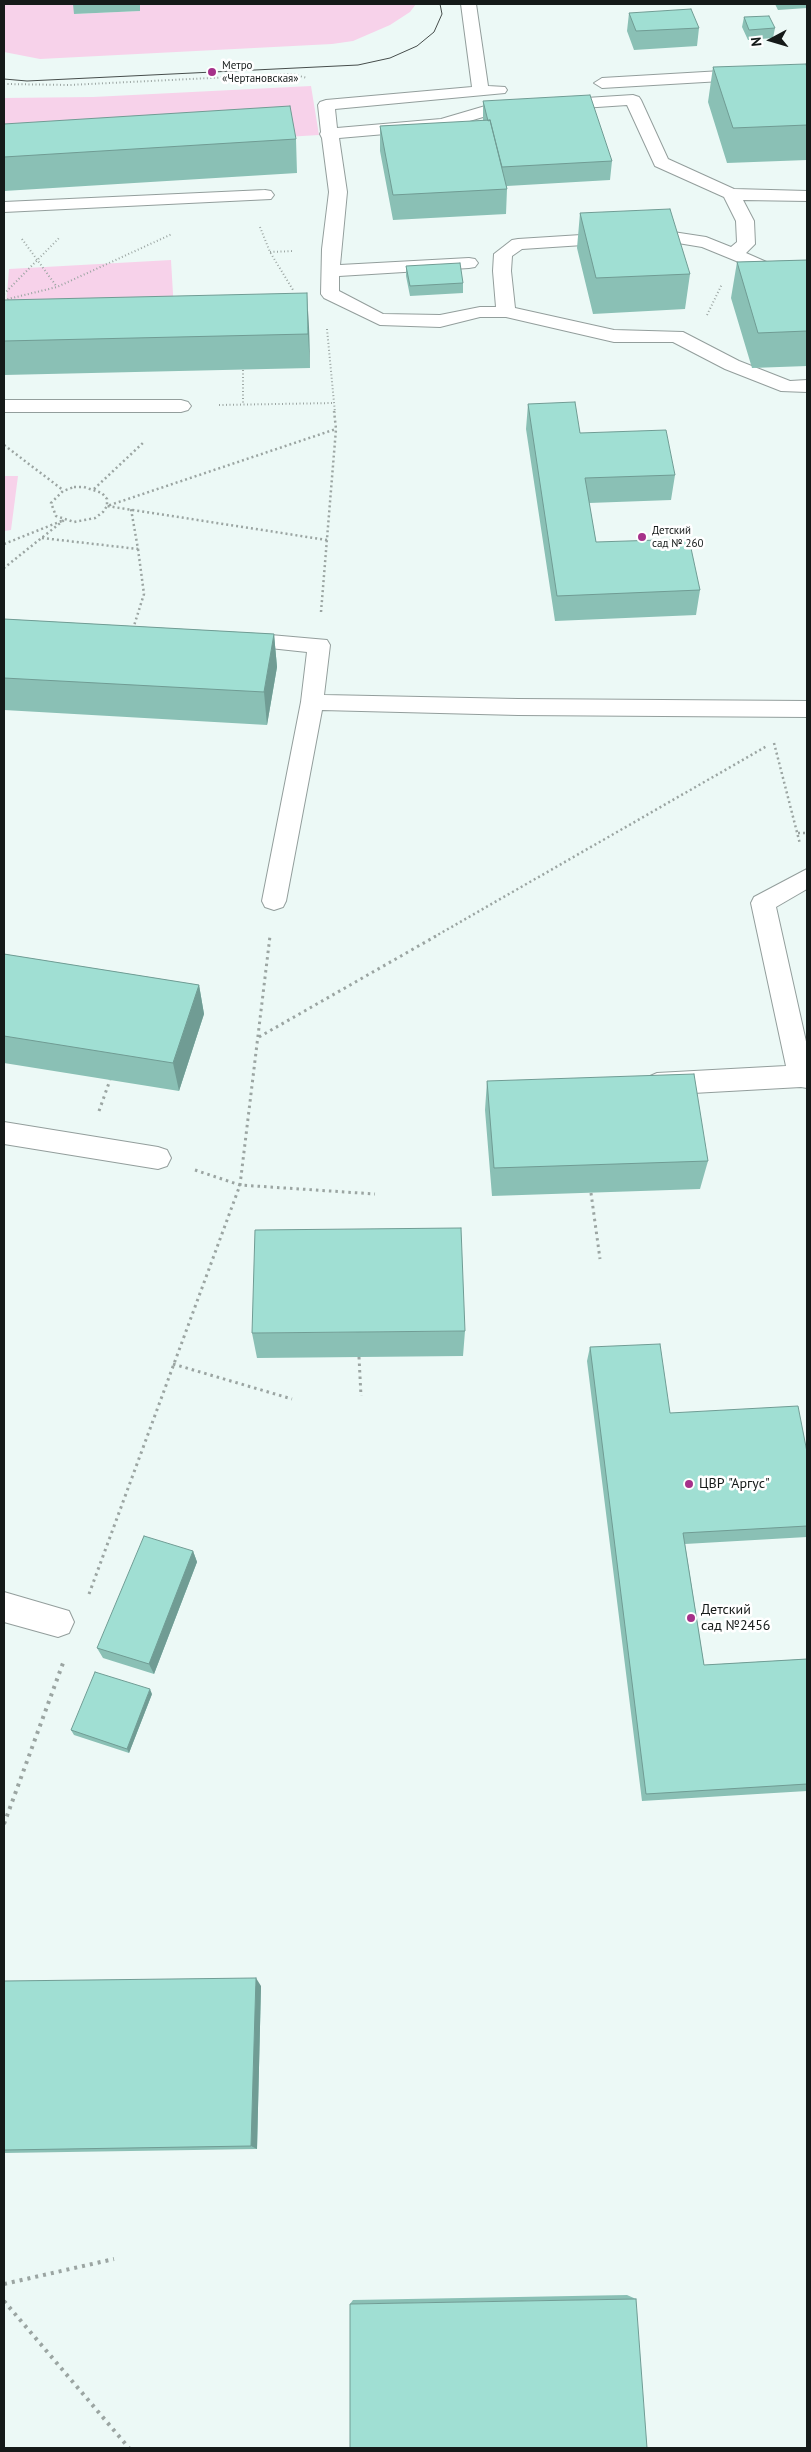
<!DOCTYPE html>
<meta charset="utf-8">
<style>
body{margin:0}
#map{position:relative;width:811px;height:2452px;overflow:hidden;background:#ecf9f6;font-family:"PT Sans",sans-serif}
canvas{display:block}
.frame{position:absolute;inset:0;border:5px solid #151a19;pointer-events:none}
.north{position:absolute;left:746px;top:15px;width:50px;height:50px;-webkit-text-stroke:4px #fff;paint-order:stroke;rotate:264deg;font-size:14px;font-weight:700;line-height:20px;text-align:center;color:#151a19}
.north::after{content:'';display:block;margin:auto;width:18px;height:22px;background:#151a19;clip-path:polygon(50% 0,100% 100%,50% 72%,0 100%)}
</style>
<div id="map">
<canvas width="811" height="2452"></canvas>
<div class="frame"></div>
<div class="north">N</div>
</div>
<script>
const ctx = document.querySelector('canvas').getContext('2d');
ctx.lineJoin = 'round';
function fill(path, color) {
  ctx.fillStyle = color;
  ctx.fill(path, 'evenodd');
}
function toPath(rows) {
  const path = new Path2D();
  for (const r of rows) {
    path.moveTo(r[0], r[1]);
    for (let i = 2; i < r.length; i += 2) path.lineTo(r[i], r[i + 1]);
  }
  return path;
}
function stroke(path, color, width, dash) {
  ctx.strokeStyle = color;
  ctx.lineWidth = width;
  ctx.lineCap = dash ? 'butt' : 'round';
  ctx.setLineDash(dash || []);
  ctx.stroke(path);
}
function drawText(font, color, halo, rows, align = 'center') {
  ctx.font = font + ' "PT Sans",sans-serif';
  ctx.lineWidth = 5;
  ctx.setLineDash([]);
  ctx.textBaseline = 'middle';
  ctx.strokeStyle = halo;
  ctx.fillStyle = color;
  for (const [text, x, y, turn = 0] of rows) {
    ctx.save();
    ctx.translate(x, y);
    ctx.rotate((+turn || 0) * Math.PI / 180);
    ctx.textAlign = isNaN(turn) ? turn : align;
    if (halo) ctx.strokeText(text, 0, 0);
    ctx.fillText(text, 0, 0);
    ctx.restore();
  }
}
const green = toPath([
 [4,4,74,4,74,14,140,11,140,4,416,4,410,12,390,25,353,41,332,44,40,59,4,52],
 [311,86,319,135,4,154,4,98,93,97],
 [171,260,174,311,5,318,9,269],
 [4,476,18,476,11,530,4,531]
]);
const pathFar3 = toPath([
 [4,84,69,85,292,74,307,78],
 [260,227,270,252,293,290],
 [22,239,57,287],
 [270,252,294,251],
 [4,294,59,238],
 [4,300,57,287,172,234],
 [707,315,722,284],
 [327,329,335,413],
 [243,370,243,405],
 [219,405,334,403]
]);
const pathFar2 = toPath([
 [4,445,63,490],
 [74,487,84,487,102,493,107,499,107,506,103,512,95,518,74,522,56,516,51,503,63,491,74,487],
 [94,489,145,441],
 [42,538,138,549,131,509],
 [327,540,107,506,336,429],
 [4,544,64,520,4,568],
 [321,612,336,429,334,411],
 [133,629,144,594,138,549],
 [774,743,800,844],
 [798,833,807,833],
 [434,937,767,746]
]);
const pathFar1 = toPath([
 [259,1037,436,936],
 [99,1111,110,1080],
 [195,1170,240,1185,375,1194],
 [591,1193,600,1259],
 [359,1357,361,1396],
 [173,1364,292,1399],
 [89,1594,240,1185,270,936]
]);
const path = toPath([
 [4,1824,63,1663],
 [4,2284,114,2259],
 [4,2301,129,2448]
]);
const minor = toPath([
 [461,4,476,4,488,86,505,87,507,90,505,93,335,109,337,128,441,119,492,104,633,95,639,97,641,100,668,159,734,189,807,191,807,201,743,200,754,221,755,244,746,253,771,264,807,265,807,275,768,274,702,247,660,240,522,249,512,256,511,271,515,308,614,330,683,332,739,361,790,381,807,380,807,392,781,391,725,369,673,342,614,342,506,317,480,317,440,327,380,325,324,298,321,294,322,249,329,192,322,138,320,134,321,132,318,105,320,102,326,100,472,87,461,4],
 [627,105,655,166,724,197,736,221,737,242,731,247,706,237,660,230,518,239,512,240,494,254,493,271,496,307,480,307,440,315,383,314,339,291,339,276,469,268,475,267,478,263,475,259,469,258,340,265,347,192,339,138,443,129,493,114,627,105],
 [807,66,807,76,602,88,594,83,602,78,807,66],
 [265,190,271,191,274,195,271,199,4,212,4,202,265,190],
 [4,400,181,400,188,402,191,406,188,410,181,412,4,412,4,400],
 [259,634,327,640,330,645,324,695,518,699,807,701,807,717,518,715,322,710,286,901,283,907,274,910,265,907,262,901,301,702,307,652,251,646,248,641,251,636,259,634],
 [807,869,807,889,776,907,807,1046,807,1088,801,1087,657,1095,648,1091,644,1084,648,1077,657,1073,786,1066,751,903,754,897,807,869],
 [4,1122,158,1147,167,1150,171,1158,167,1166,158,1169,4,1144,4,1122],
 [4,1592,69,1611,74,1622,69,1633,58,1637,4,1622,4,1592]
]);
const tram = toPath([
 [4,79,27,81,358,65,390,58,417,46,434,32,442,14,440,4]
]);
const wall = toPath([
 [73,4,140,4,140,11,74,14],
 [775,4,807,4,807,8,778,10],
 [629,13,699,28,697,46,634,50,627,31],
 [744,17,775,28,773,38,748,40,742,27],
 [713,67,807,69,807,160,727,163,708,102],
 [483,101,612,161,610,180,507,186,507,189,506,214,393,220,380,151,380,126,483,121],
 [4,124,296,139,297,173,4,191],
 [580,213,690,274,685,309,593,314,577,248],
 [807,260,807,366,752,368,731,298,737,262],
 [406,266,463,283,463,293,410,296,406,276],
 [4,300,309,327,310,368,4,375],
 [528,404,580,433,675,475,671,500,589,503,596,542,700,590,696,615,555,621,526,429],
 [4,619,274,634,277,667,267,725,4,710],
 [4,954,199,985,204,1014,179,1091,4,1063],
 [487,1081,708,1161,700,1189,492,1196,485,1110],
 [465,1331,463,1356,257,1358,252,1333],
 [590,1347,670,1413,807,1452,807,1537,685,1544,704,1665,807,1659,807,1791,642,1801,587,1361],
 [193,1551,197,1562,154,1674,103,1658,97,1648],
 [152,1694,129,1753,74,1735,71,1730],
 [4,1981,261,1986,257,2149,4,2153],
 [627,2295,636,2299,350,2304,353,2300]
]);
const shadedWall = toPath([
 [307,293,309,327,310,368,308,334],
 [274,634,277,667,267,725,264,692],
 [199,985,204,1014,179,1091,173,1063],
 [193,1551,197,1562,154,1674,149,1664],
 [150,1689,152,1694,129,1753,127,1749],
 [256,1978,261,1986,257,2149,251,2146]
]);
const building = toPath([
 [691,9,699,28,636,31,629,13,691,9],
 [769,16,775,28,749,30,744,17,769,16],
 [806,64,807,69,807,125,733,128,713,67,806,64],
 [590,95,612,161,502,167,490,120,488,121,483,101,590,95],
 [290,106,296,139,4,157,4,124,290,106],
 [490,120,507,189,393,195,380,126,490,120],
 [670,209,690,274,596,278,580,213,670,209],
 [807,260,807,331,758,333,737,262,807,260],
 [460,263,463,283,410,286,406,266,460,263],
 [307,293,308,334,4,341,4,300,307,293],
 [575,402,580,433,666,430,675,475,585,478,596,542,689,539,700,590,557,596,528,404,575,402],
 [4,619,274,634,264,692,4,678,4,619],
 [4,954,199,985,173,1063,4,1036,4,954],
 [694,1074,708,1161,494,1168,487,1081,694,1074],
 [461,1228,465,1331,252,1333,255,1230,461,1228],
 [660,1344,670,1413,798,1406,807,1452,807,1526,683,1533,704,1665,807,1659,807,1784,646,1794,590,1347,660,1344],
 [144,1536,193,1551,149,1664,97,1648,144,1536],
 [95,1672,150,1689,127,1749,71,1730,95,1672],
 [256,1978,251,2146,4,2150,4,1981,256,1978],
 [636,2299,647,2448,350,2448,350,2304,636,2299]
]);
const markers = [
 [212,72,5,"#a6318a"],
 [642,537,5,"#a6318a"],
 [689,1484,5,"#a6318a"],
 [691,1618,5,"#a6318a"]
];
const farPoinames = [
 ["Метро",222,66],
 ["«Чертановская»",222,79],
 ["Детский",652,531],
 ["сад № 260",652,544]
];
const poiNames = [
 ["ЦВР \"Аргус\"",699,1484],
 ["Детский",701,1610],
 ["сад №2456",701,1626]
];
fill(green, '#f7d2ea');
stroke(minor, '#939e9c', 2);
stroke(pathFar3, '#9ba5a2', 2, [1, 2.5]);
stroke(pathFar2, '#9ba5a2', 2.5, [2, 3]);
stroke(pathFar1, '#9ba5a2', 3, [2.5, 4]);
stroke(path, '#9ba5a2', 4, [3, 5]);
fill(minor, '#fff');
stroke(tram, '#464d4b', 1);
fill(wall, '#8ac0b5');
fill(shadedWall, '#709c94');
fill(building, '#a0dfd3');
stroke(building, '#709c94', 1);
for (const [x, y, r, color] of markers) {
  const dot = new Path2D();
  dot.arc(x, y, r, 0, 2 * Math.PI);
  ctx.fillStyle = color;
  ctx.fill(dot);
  stroke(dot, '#fff', 2);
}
drawText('11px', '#151a19', '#fff', farPoinames, 'left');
drawText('14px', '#151a19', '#fff', poiNames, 'left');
</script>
